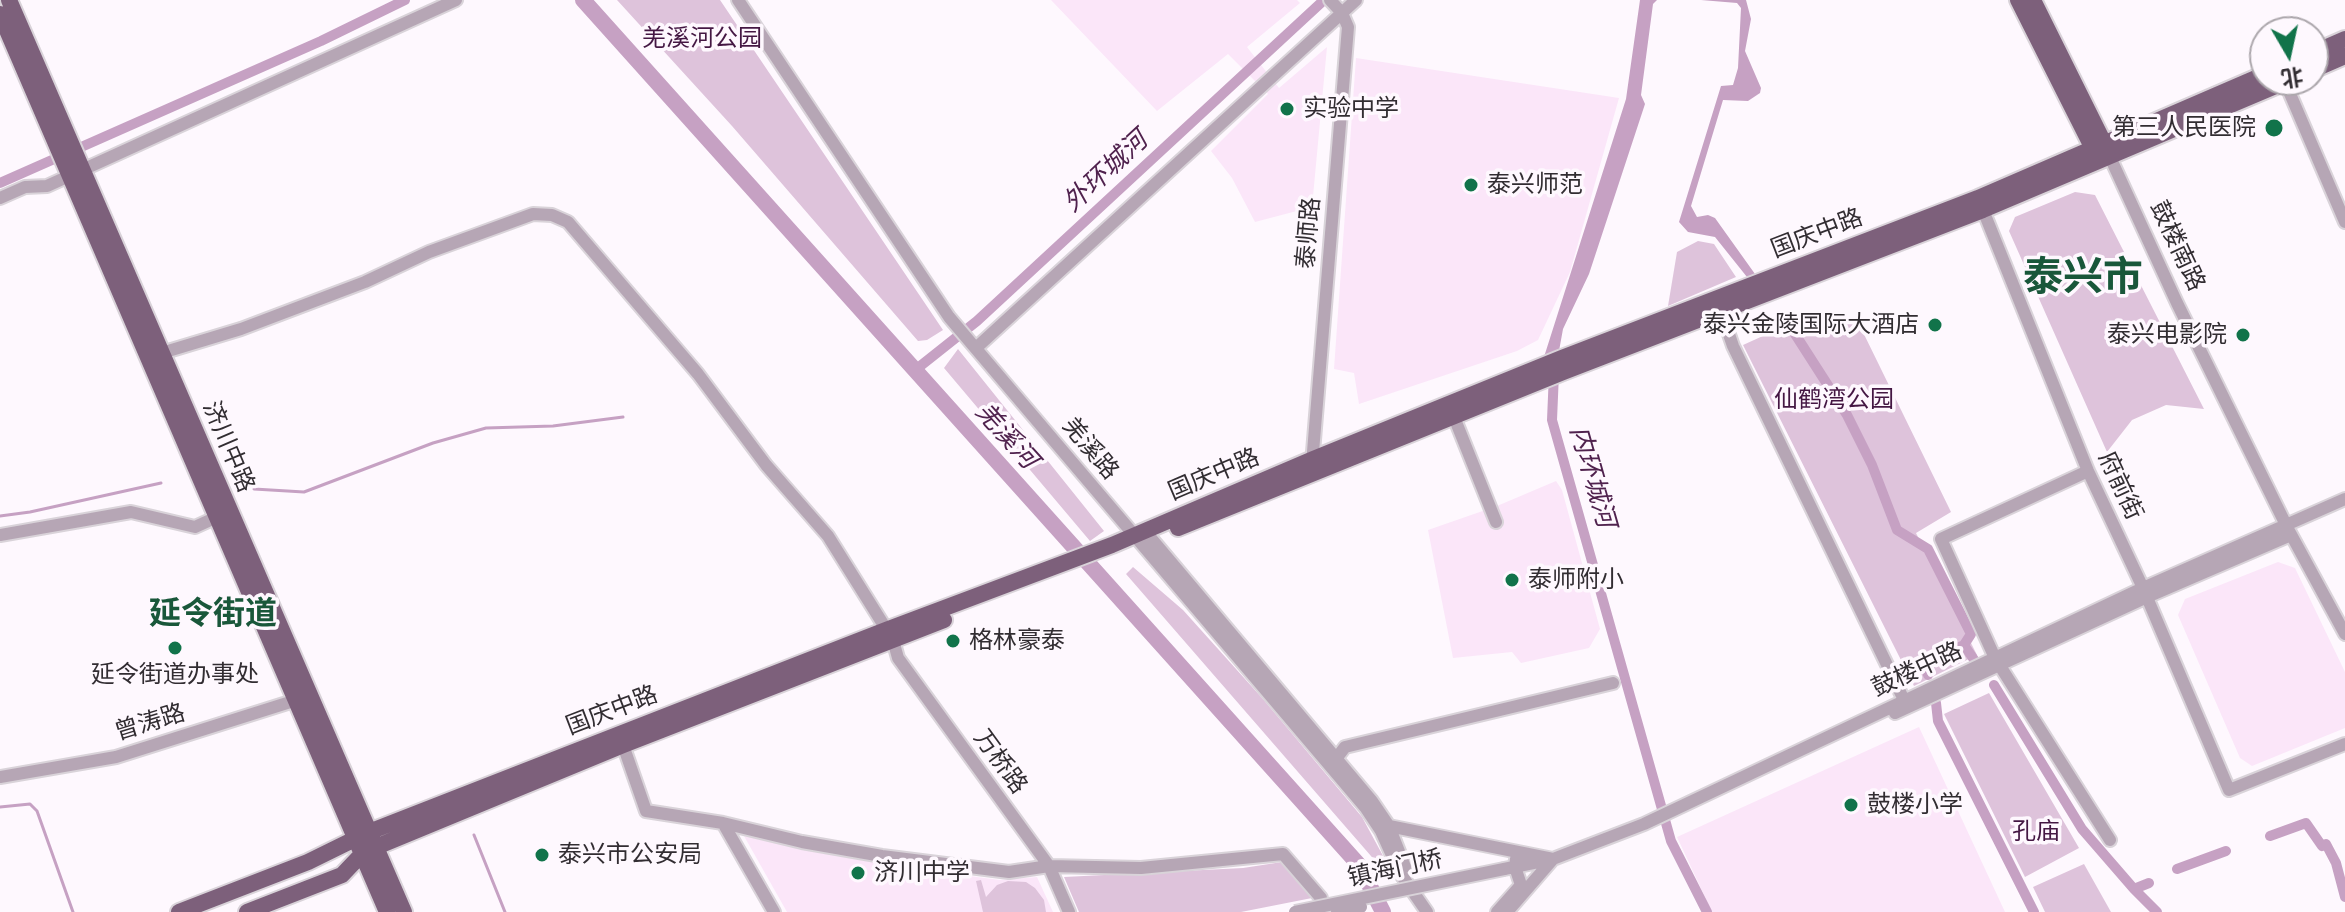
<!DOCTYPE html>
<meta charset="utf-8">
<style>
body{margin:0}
#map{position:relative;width:2345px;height:912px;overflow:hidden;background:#fef8fe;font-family:"PT Sans Narrow","Noto Sans SC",sans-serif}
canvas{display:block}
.north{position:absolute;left:2249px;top:16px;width:80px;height:80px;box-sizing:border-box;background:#fef8fe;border:2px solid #aca7ac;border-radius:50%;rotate:171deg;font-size:22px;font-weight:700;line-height:32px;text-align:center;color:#322d32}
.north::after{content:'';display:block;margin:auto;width:28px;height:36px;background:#11734a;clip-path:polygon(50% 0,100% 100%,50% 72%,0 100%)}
</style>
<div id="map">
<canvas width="2345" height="912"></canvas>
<div class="north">北</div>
</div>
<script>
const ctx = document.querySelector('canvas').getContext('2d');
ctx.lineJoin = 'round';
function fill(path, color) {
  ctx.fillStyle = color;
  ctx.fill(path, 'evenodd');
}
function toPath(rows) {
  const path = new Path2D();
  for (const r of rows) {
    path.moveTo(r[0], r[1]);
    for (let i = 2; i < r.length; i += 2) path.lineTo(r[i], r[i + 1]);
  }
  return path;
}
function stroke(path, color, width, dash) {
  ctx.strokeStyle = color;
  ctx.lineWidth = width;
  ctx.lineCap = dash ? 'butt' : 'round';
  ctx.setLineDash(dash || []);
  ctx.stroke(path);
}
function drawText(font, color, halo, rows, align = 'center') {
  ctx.font = font + ' "PT Sans Narrow","Noto Sans SC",sans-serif';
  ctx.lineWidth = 7;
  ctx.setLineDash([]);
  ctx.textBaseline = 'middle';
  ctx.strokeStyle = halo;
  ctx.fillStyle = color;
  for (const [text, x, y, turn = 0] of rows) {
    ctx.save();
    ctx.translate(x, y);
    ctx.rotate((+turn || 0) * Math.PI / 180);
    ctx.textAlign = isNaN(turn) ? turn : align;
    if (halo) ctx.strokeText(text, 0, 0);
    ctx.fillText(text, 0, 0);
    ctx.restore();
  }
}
const built = toPath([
 [1051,0,1297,0,1300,3,1247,47,1279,88,1327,47,1312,207,1255,222,1232,178,1211,151,1268,94,1228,54,1157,111],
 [1356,58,1619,98,1570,272,1538,340,1517,351,1359,404,1354,373,1334,369],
 [1556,481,1562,490,1600,629,1589,648,1521,663,1512,652,1453,658,1428,530,1497,506],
 [2278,562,2295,568,2345,672,2345,728,2252,766,2240,758,2178,615,2185,599],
 [1919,727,2005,912,1712,912,1677,837],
 [744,836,924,870,1000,880,1037,877,1053,912,787,912]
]);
const green = toPath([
 [617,0,720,0,943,330,927,340,918,341,732,126],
 [2075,192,2095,195,2204,409,2166,405,2132,420,2107,452,2009,231,2015,217],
 [1698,241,1714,244,1736,277,1668,306,1677,252],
 [1807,316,1824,334,1857,320,1951,512,1916,533,1977,655,1914,686,1743,345],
 [958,349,1104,531,1090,541,944,368],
 [1133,567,1183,610,1263,699,1362,817,1388,865,1384,871,1126,574],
 [1989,693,2079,848,2025,877,1944,714],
 [1282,862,1312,898,1241,912,1079,912,1064,877,1243,868],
 [2084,864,2111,912,2045,912,2033,887],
 [981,880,986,897,997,885,1008,881,1026,882,1035,888,1044,900,1046,912,983,912,976,881]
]);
const water = toPath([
 [1640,0,1657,0,1653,4,1641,95,1645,104,1589,274,1563,329,1559,351,1544,357,1626,99],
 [1701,0,1746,0,1751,19,1745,51,1761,88,1760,93,1748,101,1723,100,1691,206,1697,217,1708,215,1715,218,1755,274,1747,277,1715,237,1688,232,1679,222,1721,86,1733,85,1738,68,1741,8,1737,3]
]);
const stream = toPath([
 [254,489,304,492,433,443,486,428,553,426,623,417],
 [0,516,30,512,161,483],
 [0,807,30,804,37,811,73,912],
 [474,835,505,912]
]);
const canal = toPath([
 [0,183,321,41,405,0],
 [1786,320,1847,415,1872,465,1897,530,1928,549,1971,634,1964,645,1925,662,1928,675],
 [914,371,977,321,1324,0],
 [1554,373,1552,420,1671,841,1707,912],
 [1964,645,1975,661],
 [1994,685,2082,829,2134,889,2157,912],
 [1936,703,1938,721,2034,912],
 [2270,836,2306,823,2322,846,2326,844,2336,863,2345,897],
 [2177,869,2226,851],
 [2134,889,2149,883]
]);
const river = toPath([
 [583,0,1359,865,1383,912]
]);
const minor = toPath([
 [738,0,949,317,1365,807,1381,831,1400,873,1427,912],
 [2285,82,2345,222],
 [2110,157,2177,303,2287,527,2345,634],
 [0,198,25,187,47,186,456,0],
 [1981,205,2088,471,2143,588,2229,790,2345,744],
 [1721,311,1733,346,1904,700],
 [976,348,1356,0],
 [155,355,241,329,365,282,429,252,533,214,552,215,568,222,698,374,766,465,828,536,893,640,898,658,1049,866,1069,912],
 [1454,417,1496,522],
 [1312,464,1348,27,1342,13,1330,0],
 [2088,471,1941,539,1995,658,2110,840],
 [1145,531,1372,801,1389,826,1405,867],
 [0,535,131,512,195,527,217,517],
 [1895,713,2147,597,2291,535],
 [623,745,646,811,723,823,802,842,882,856,1009,872,1049,866,1141,868,1283,854,1321,898],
 [1332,764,1345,747,1613,683],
 [0,777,116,757,303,698],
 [723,823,774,912],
 [1383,830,1389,826,1553,859,1507,912],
 [1504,869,1553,859,1644,824,2143,588,2345,499],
 [1497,912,1521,885,1515,867,1516,859]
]);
const major = toPath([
 [9,0,404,912],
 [2018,0,2093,149,2101,153],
 [2033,0,2108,151],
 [0,14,387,912],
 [2313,53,2345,39],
 [2313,70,2345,56],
 [1178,528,1563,372,1983,210,2290,80],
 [179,912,308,862,369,832,886,630,1112,545,1313,459,1562,358,1978,198,2265,74],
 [247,912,342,875,361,855,376,847,623,745,944,620]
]);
const minorBridge = toPath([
 [1295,912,1504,869],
 [1337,912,1361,907]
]);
const markers = [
 [1287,109,8,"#11734a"],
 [2274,128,10,"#11734a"],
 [1471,185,8,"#11734a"],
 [1935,325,8,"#11734a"],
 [2243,335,8,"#11734a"],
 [1512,580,8,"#11734a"],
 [953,641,8,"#11734a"],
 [175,648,8,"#11734a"],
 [1851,805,8,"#11734a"],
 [542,855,8,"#11734a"],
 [858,873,8,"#11734a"]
];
const parkNames = [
 ["羌溪河公园",702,39],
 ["仙鹤湾公园",1834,400],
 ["孔庙",2036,832]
];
const poiNames = [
 ["实验中学",1303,109],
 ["第三人民医院",2256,128,"right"],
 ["泰兴师范",1487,185],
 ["泰兴金陵国际大酒店",1919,325,"right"],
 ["泰兴电影院",2227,335,"right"],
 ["泰师附小",1528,580],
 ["格林豪泰",969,641],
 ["延令街道办事处",175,675,"center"],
 ["鼓楼小学",1867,805],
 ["泰兴市公安局",558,855],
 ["济川中学",874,873]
];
const streetNames = [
 ["泰师路",1309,233,-85],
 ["国庆中路",1817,234,-21],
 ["鼓楼南路",2177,246,65],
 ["济川中路",228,447,67],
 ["羌溪路",1090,449,50],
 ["国庆中路",1214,475,-23],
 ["府前街",2120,486,65],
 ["鼓楼中路",1917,670,-25],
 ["国庆中路",612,711,-21],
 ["曾涛路",150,723,-17],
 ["万桥路",1000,762,54],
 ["镇海门桥",1395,869,-12]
];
const waterNames = [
 ["外环城河",1106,172,-43],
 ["羌溪河",1006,436,48],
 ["内环城河",1592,477,74]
];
const districtNames = [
 ["延令街道",213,615]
];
const townNames = [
 ["泰兴市",2083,279]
];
fill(built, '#fbe6f9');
fill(green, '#dec3db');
fill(water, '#c6a1c3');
stroke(stream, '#c6a1c3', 3);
stroke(canal, '#c6a1c3', 10);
stroke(river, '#c6a1c3', 16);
stroke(minor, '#d9d3d9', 16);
stroke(major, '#d9d3d9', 20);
stroke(minor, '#b6a6b5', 12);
stroke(major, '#7d607b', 16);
stroke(minorBridge, '#d9d3d9', 16, []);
stroke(minorBridge, '#b6a6b5', 12);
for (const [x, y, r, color] of markers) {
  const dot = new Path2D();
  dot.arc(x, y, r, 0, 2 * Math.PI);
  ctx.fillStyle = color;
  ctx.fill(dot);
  stroke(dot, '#fef8fe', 3);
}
drawText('24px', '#441743', '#fef8fe', parkNames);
drawText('24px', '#322d32', '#fef8fe', poiNames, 'left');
drawText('24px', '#322d32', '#fef8fe', streetNames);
drawText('italic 26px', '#50224e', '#fef8fe', waterNames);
drawText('bold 32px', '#19573a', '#fef8fe', districtNames);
drawText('bold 40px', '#19573a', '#fef8fe', townNames);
</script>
